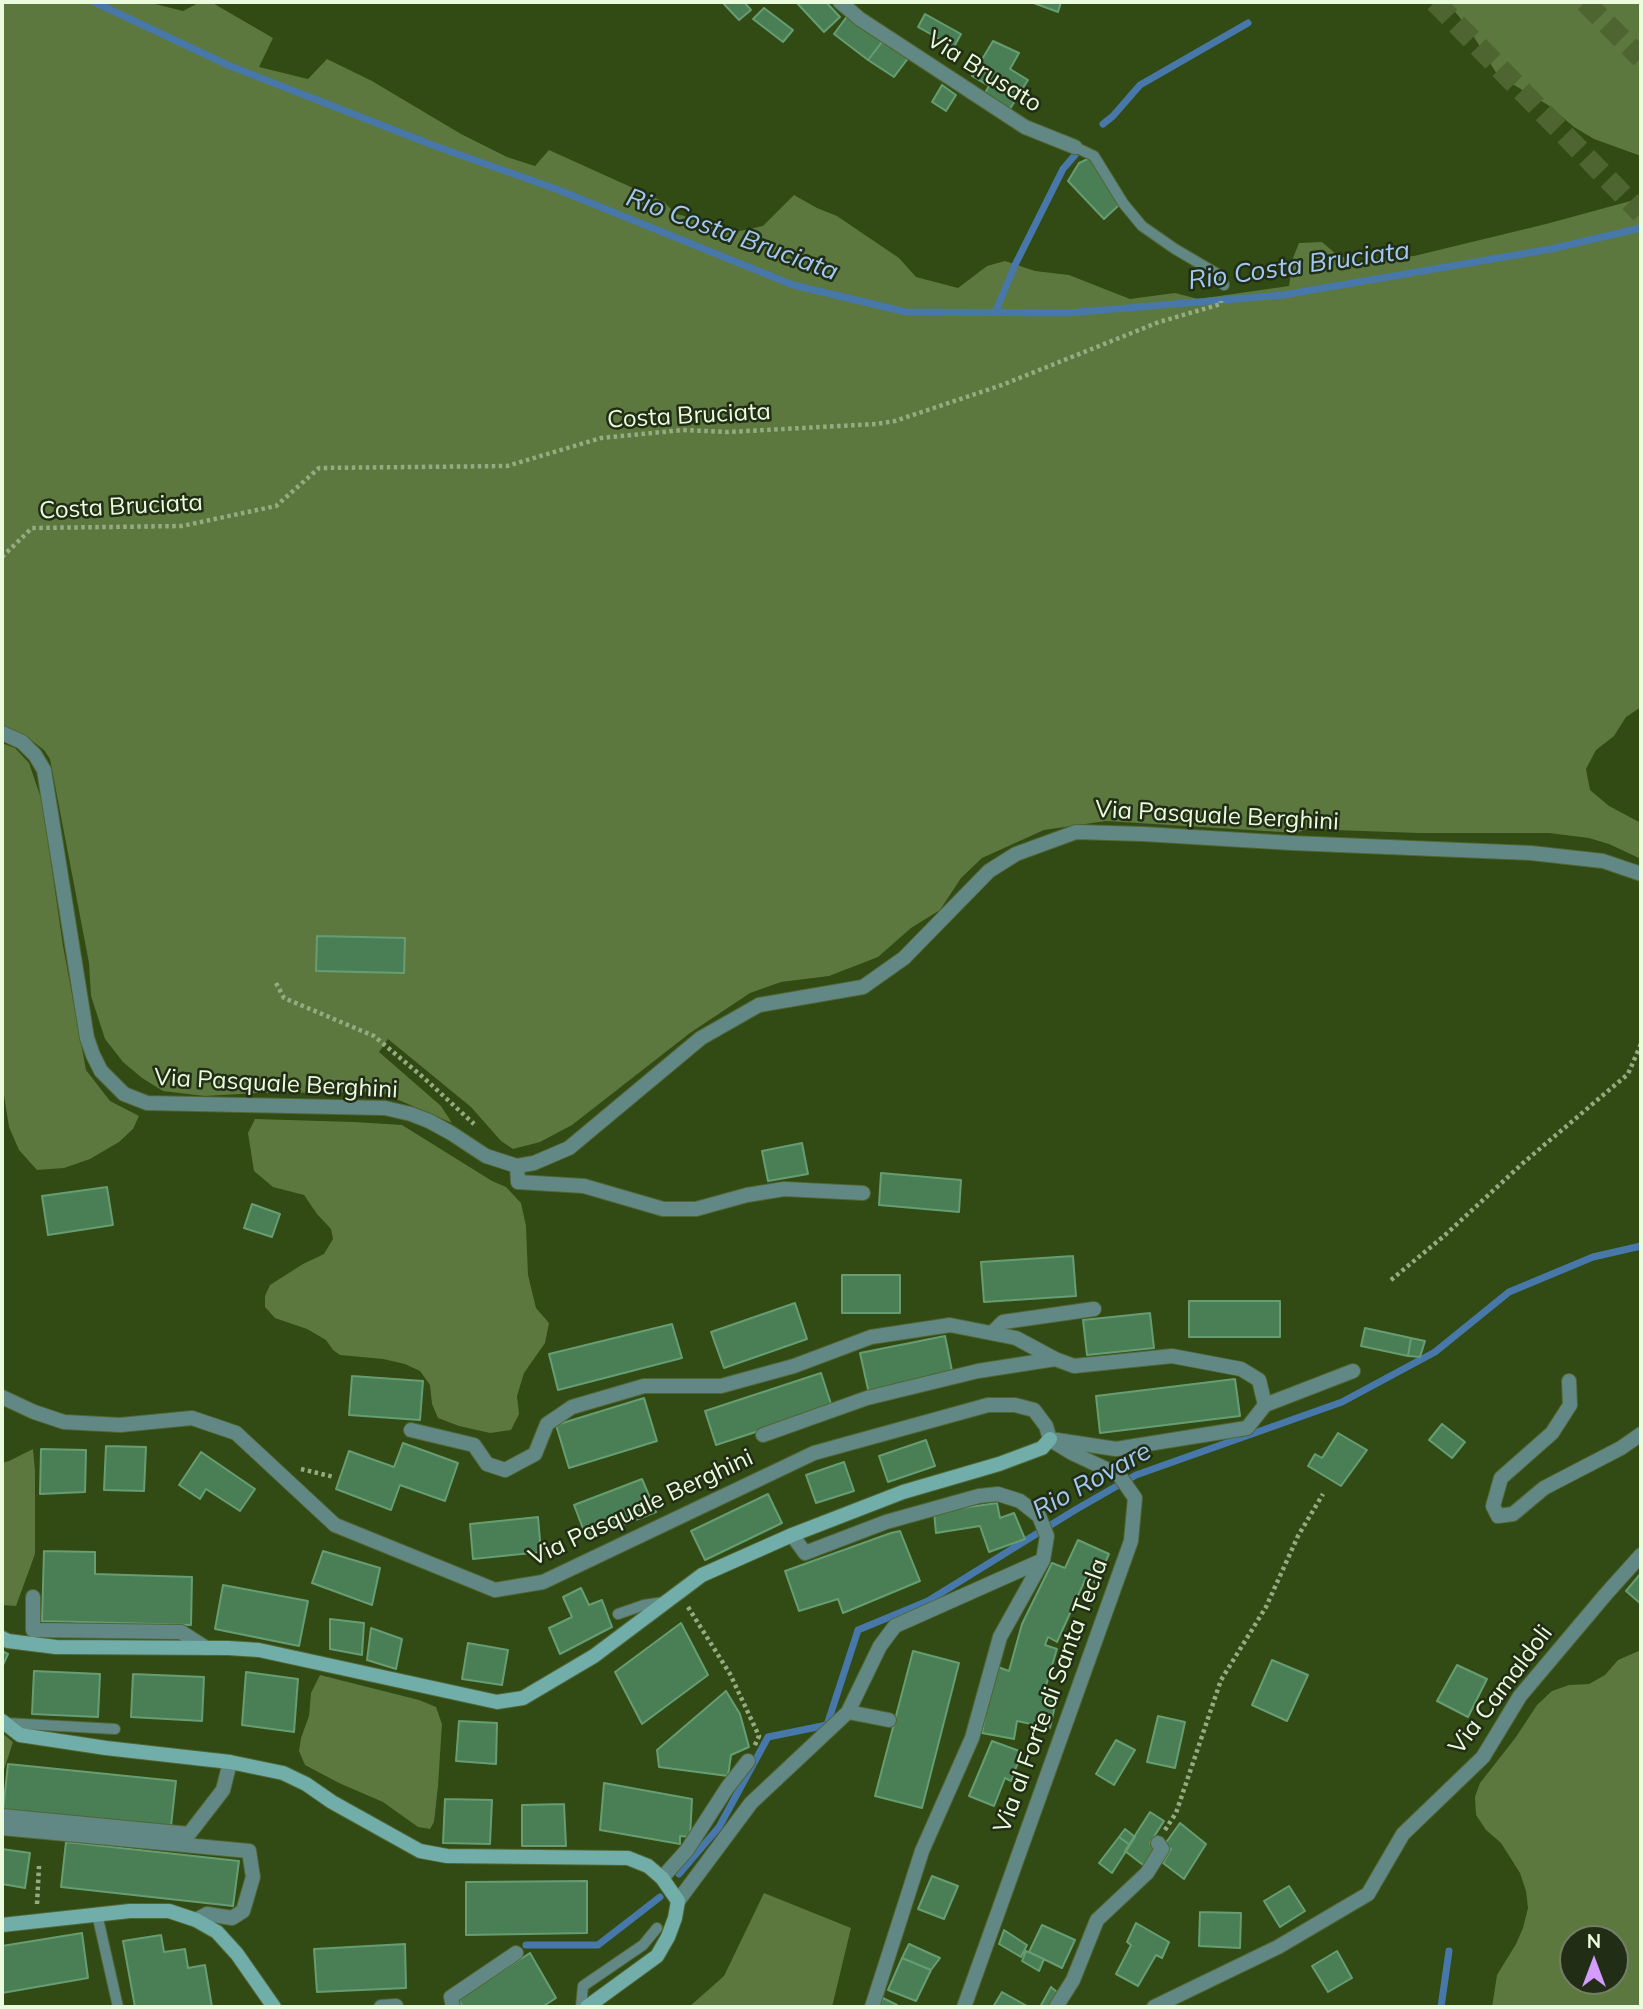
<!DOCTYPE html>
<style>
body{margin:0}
#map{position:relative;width:1643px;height:2009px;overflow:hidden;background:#324a13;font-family:Mulish,sans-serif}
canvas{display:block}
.frame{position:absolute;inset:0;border:4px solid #ebfbdd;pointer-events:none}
.north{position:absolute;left:1559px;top:1925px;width:70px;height:70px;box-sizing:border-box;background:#212d15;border:2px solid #727f65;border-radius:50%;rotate:0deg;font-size:19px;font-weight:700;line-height:28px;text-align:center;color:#ebfbdd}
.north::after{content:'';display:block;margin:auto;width:24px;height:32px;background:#d49cfc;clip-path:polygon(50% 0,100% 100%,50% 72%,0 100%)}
</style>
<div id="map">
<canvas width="1643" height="2009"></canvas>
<div class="frame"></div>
<div class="north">N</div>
</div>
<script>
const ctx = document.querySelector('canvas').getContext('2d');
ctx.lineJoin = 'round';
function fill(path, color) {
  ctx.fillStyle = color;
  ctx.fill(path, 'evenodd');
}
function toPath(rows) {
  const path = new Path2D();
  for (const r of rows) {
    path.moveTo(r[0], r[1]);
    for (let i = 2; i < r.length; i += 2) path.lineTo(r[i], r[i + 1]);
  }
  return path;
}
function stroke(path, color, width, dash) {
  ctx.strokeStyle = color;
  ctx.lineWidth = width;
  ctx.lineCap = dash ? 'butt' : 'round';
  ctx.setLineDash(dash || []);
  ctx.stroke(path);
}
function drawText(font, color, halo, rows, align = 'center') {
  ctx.font = font + ' Mulish,sans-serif';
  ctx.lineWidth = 5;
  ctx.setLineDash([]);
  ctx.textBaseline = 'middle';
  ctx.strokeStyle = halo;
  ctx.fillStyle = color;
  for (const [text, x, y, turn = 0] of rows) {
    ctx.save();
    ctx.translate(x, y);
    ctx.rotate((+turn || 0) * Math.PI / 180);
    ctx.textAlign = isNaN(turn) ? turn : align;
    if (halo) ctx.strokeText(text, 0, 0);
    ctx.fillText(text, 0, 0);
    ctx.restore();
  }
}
const green = toPath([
 [2,2,147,2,183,11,200,2,211,2,273,38,259,67,308,79,327,59,372,81,461,134,507,157,535,166,549,150,664,202,676,214,697,219,719,229,740,231,763,226,794,195,817,208,837,216,899,258,916,277,958,288,987,266,1005,261,1035,271,1069,275,1130,299,1175,293,1198,299,1289,286,1293,258,1299,243,1322,242,1336,254,1356,262,1367,259,1414,256,1546,224,1634,200,1641,193,1641,707,1626,717,1614,736,1596,750,1586,769,1590,790,1609,806,1641,823,1641,859,1609,844,1589,838,1549,833,1419,833,1306,829,1297,833,1106,821,1044,830,982,858,961,878,940,910,911,928,878,957,829,976,781,982,750,993,690,1033,572,1125,540,1142,513,1149,501,1141,471,1107,388,1039,379,1052,441,1106,452,1123,380,1092,259,1093,204,1096,163,1091,142,1078,123,1062,105,1039,91,996,89,963,50,759,44,750,27,737,2,727],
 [1447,2,1641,2,1641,156,1594,139,1574,127,1548,105,1502,78,1495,71,1469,29],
 [2,743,15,748,29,763,42,801,63,946,86,1070,110,1101,139,1116,133,1129,119,1142,90,1159,64,1168,37,1170,19,1150,9,1127,2,1082],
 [255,1119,354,1122,402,1125,492,1181,506,1187,521,1203,526,1226,528,1275,536,1308,549,1323,545,1343,524,1373,517,1396,519,1414,511,1430,490,1433,459,1426,438,1418,432,1404,430,1385,420,1371,405,1364,383,1359,340,1355,333,1350,326,1340,307,1329,275,1318,265,1307,265,1296,270,1285,303,1264,324,1254,333,1239,331,1229,317,1214,304,1195,273,1187,254,1171,248,1133],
 [33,1449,35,1471,35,1554,16,1606,2,1605,2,1463,9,1461],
 [1641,1650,1641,2007,1492,2007,1497,1975,1516,1944,1523,1928,1528,1908,1526,1891,1520,1873,1501,1843,1486,1830,1476,1815,1475,1797,1480,1783,1516,1737,1537,1705,1552,1691,1569,1685,1589,1684,1605,1675,1618,1660],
 [1573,1939,1615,1939,1615,1981,1573,1981],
 [320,1675,419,1700,436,1707,442,1724,438,1786,434,1822,430,1829,418,1827,383,1802,339,1783,305,1765,299,1751,301,1738,309,1716,311,1693],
 [2,1733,13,1742,2,1776],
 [764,1893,851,1928,832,2007,689,2007,724,1976]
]);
const stream = toPath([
 [94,2,230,66,435,146,556,189,793,285,906,312,1067,313,1283,295,1551,249,1641,228],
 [1103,124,1113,116,1140,85,1248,23],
 [995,313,1015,265,1063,169,1075,155],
 [679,1874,719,1827,768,1737,827,1725,858,1630,928,1601,1075,1510,1136,1475,1342,1402,1435,1352,1509,1292,1593,1257,1641,1246],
 [526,1945,598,1945,660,1897],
 [1441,2007,1449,1951]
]);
const building = toPath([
 [722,2,744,2,751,10,739,20,722,2],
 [796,2,826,2,840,17,824,32,796,2],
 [1031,2,1061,2,1058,12,1031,2],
 [764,8,793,30,783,42,753,19,764,8],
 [925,14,961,34,954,47,918,27,925,14],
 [848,15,882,42,868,60,834,34,848,15],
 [993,41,1019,53,1010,69,1028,80,1008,112,982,98,989,86,972,76,993,41],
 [882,42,909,57,894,77,868,60,882,42],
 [942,85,956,95,946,111,932,102,942,85],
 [1090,158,1119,205,1104,219,1068,181,1079,163,1090,158],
 [317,936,405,938,404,973,316,971,317,936],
 [802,1143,808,1174,768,1181,762,1151,802,1143],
 [881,1173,961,1180,959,1212,879,1205,881,1173],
 [107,1187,113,1225,48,1235,42,1196,107,1187],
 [252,1204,280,1214,272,1237,244,1228,252,1204],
 [1073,1256,1076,1296,984,1302,981,1262,1073,1256],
 [842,1275,900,1275,900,1313,842,1313,842,1275],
 [1189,1301,1280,1301,1280,1337,1189,1337,1189,1301],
 [795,1303,807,1339,724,1368,711,1332,795,1303],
 [1150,1313,1154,1348,1087,1355,1083,1320,1150,1313],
 [672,1324,682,1358,558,1390,549,1354,672,1324],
 [1365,1328,1411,1338,1408,1356,1361,1346,1365,1328],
 [945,1336,953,1376,869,1394,860,1353,945,1336],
 [1411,1338,1425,1341,1420,1357,1408,1356,1411,1338],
 [821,1373,832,1407,716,1445,705,1411,821,1373],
 [352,1376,423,1381,420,1420,349,1415,352,1376],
 [1235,1379,1240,1416,1100,1433,1096,1396,1235,1379],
 [644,1398,657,1441,569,1468,556,1425,644,1398],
 [1442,1424,1465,1442,1452,1458,1429,1440,1442,1424],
 [1338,1433,1367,1450,1341,1486,1308,1466,1315,1454,1322,1458,1338,1433],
 [926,1440,935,1466,888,1482,879,1456,926,1440],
 [403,1443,458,1463,445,1501,400,1485,391,1510,336,1489,349,1451,394,1467,403,1443],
 [106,1446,146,1447,144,1491,104,1490,106,1446],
 [41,1449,86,1450,85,1492,40,1494,41,1449],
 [201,1452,255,1489,240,1511,206,1489,200,1499,179,1485,201,1452],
 [844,1462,854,1491,816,1503,806,1475,844,1462],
 [642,1479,656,1512,587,1539,574,1505,642,1479],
 [768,1494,782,1523,705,1560,691,1531,768,1494],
 [997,1503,1000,1518,1014,1513,1025,1539,989,1552,980,1526,936,1533,934,1512,997,1503],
 [538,1517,541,1552,473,1559,470,1524,538,1517],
 [900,1531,920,1581,843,1613,838,1599,799,1611,785,1571,891,1533,900,1531],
 [1078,1540,1109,1554,1096,1583,1086,1578,1057,1642,1048,1637,1045,1645,1057,1649,1045,1689,1058,1692,1050,1728,1017,1721,1014,1739,982,1733,995,1666,1009,1671,1022,1624,1052,1563,1065,1568,1078,1540],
 [44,1551,95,1552,95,1574,192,1577,191,1625,42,1621,44,1551],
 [323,1551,380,1568,372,1605,312,1583,323,1551],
 [1641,1573,1641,1604,1626,1591,1641,1573],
 [223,1585,308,1601,299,1646,215,1629,223,1585],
 [581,1588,589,1605,602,1600,612,1627,560,1654,549,1628,572,1617,563,1597,581,1588],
 [330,1619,364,1623,362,1655,330,1649,330,1619],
 [681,1623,708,1675,642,1724,615,1672,681,1623],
 [371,1628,402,1639,396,1669,367,1660,371,1628],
 [468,1643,508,1650,502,1685,462,1679,468,1643],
 [2,1651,8,1654,2,1667,2,1651],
 [913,1651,959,1663,922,1808,875,1796,913,1651],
 [1272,1660,1308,1675,1287,1721,1252,1705,1272,1660],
 [1457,1665,1487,1679,1468,1717,1437,1701,1457,1665],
 [34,1671,100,1674,98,1717,32,1714,34,1671],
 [246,1672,298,1679,294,1732,242,1725,246,1672],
 [133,1674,204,1677,202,1721,131,1717,133,1674],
 [726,1691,740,1714,749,1747,731,1755,728,1776,659,1767,657,1750,726,1691],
 [1158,1716,1185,1722,1175,1768,1147,1762,1158,1716],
 [459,1721,497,1723,496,1764,456,1761,459,1721],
 [1116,1740,1135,1750,1114,1785,1096,1774,1116,1740],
 [992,1741,1022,1752,1011,1781,1005,1778,994,1806,969,1796,992,1741],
 [8,1764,176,1781,171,1826,3,1810,8,1764],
 [604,1783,692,1799,690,1837,680,1836,680,1844,600,1830,604,1783],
 [445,1799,492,1800,490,1844,443,1843,445,1799],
 [564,1804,566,1846,522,1846,522,1805,564,1804],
 [1150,1812,1164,1821,1150,1843,1158,1849,1147,1868,1125,1851,1150,1812],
 [1180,1823,1206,1844,1184,1879,1163,1863,1171,1849,1165,1844,1180,1823],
 [1125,1829,1135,1837,1130,1845,1119,1837,1125,1829],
 [1119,1837,1130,1845,1112,1873,1099,1863,1119,1837],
 [66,1842,239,1861,233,1906,61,1887,66,1842],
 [2,1849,30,1853,25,1888,2,1884,2,1849],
 [932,1876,958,1886,944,1919,918,1909,932,1876],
 [587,1881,587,1933,466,1935,466,1882,587,1881],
 [1289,1886,1305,1911,1280,1927,1264,1901,1289,1886],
 [1200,1912,1241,1913,1240,1948,1199,1946,1200,1912],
 [1136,1923,1169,1942,1162,1958,1156,1955,1138,1986,1116,1974,1131,1945,1127,1942,1136,1923],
 [1042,1925,1075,1940,1062,1968,1029,1952,1042,1925],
 [1004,1930,1027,1945,1021,1957,999,1944,1004,1930],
 [82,1933,88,1978,2,1993,2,1946,82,1933],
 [161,1935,164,1952,185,1949,188,1968,205,1965,212,2007,135,2007,123,1941,161,1935],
 [405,1944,406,1988,317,1992,314,1949,405,1944],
 [909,1944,940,1958,931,1970,902,1958,909,1944],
 [1026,1951,1044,1959,1039,1971,1022,1961,1026,1951],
 [1337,1951,1352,1978,1328,1992,1312,1966,1337,1951],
 [530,1953,556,1998,542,2007,463,2007,458,1999,530,1953],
 [902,1958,931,1970,916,2001,888,1990,902,1958],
 [1051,1987,1062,1996,1055,2007,1040,2007,1051,1987],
 [1002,1992,1027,2006,1026,2007,993,2007,1002,1992],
 [883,1998,897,2005,896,2007,879,2007,883,1998]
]);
const highwayTunnel = toPath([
 [1435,2,1641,213],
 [1585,2,1641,58]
]);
const path = toPath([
 [2,557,32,528,182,526,276,506,319,468,507,466,601,438,683,430,728,432,876,424,895,421,1002,385,1159,322,1221,304,1221,301],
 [276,983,284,998,374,1036,424,1078,474,1124],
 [1391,1280,1444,1236,1523,1163,1628,1074,1641,1044],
 [301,1469,334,1477],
 [688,1607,730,1674,759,1736,754,1747],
 [1165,1830,1176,1813,1221,1680,1266,1607,1298,1536,1323,1494],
 [37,1904,39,1866]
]);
const lane = toPath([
 [1075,147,1094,156,1123,203,1142,226,1175,249,1221,276,1224,285],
 [618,1614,644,1605,664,1602],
 [6,1723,115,1729],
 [97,1914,118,2007],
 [581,2007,583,1986,643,1945,657,1928]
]);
const street = toPath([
 [840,2,860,19,1025,127,1075,147],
 [2,733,22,742,35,755,44,770,87,1038,93,1055,101,1071,124,1094,147,1103,385,1108,411,1114,429,1121,451,1133,486,1156,517,1166,534,1163,569,1148,701,1038,759,1005,863,987,904,958,989,871,1016,854,1076,832,1143,834,1292,843,1531,853,1603,861,1641,874],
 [517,1166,518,1182,584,1186,663,1209,696,1209,747,1195,784,1189,863,1193],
 [992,1333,1003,1322,1094,1309],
 [1569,1381,1570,1405,1552,1433,1501,1478,1493,1506,1498,1516,1513,1514,1544,1488,1621,1448,1641,1434],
 [2,1397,34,1412,64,1422,120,1425,192,1418,236,1433,335,1525,495,1590,543,1582,814,1453,988,1405,1015,1405,1034,1410,1046,1426,1050,1439],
 [1265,1405,1353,1371],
 [411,1430,474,1445,487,1464,505,1470,535,1454,547,1424,572,1407,644,1386,721,1386,794,1366,871,1337,950,1325,1016,1338,1055,1359,1074,1366,1172,1356,1241,1369,1259,1380,1265,1405,1247,1428,1116,1449,1050,1439],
 [763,1435,867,1398,978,1371,1055,1359],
 [792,1535,805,1553,886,1522,979,1496,998,1494,1020,1501,1039,1516,1047,1536,1043,1560,1000,1637,972,1738,922,1851,872,2007],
 [33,1597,33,1630,181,1632,206,1648],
 [848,1712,889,1720],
 [2,1816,189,1834,223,1790,230,1762],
 [2,1828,249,1851,253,1877,243,1911,232,1918,207,1914,196,1920],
 [662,1878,687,1850,727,1788,748,1761],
 [678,1901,751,1803,848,1712,880,1646,895,1626,1043,1560],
 [381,2007,396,2006],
 [453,2007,451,1997,516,1953],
 [964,2007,1131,1541,1135,1498,1119,1475,1072,1453,1054,1442],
 [1056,2007,1073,1980,1097,1920,1147,1873,1162,1849,1158,1843],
 [1154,2007,1278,1947,1368,1894,1403,1834,1483,1757,1520,1696,1606,1594,1641,1555]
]);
const secondary = toPath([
 [2,1638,8,1641,56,1647,228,1648,259,1650,497,1702,523,1698,594,1656,702,1575,792,1535,903,1492,999,1464,1042,1448,1050,1439],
 [2,1721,20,1735,106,1748,230,1762,283,1773,306,1784,332,1802,420,1851,447,1856,628,1858,648,1866,662,1878,678,1901,675,1918,668,1937,657,1956,587,2007],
 [2,1925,130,1911,169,1911,196,1920,217,1932,237,1954,274,2007]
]);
const streetNames = [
 ["Via Brusato",984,72,32],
 ["Costa Bruciata",689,416,-3],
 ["Costa Bruciata",121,507,-3],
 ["Via Pasquale Berghini",1217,816,3],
 ["Via Pasquale Berghini",276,1084,3],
 ["Via Pasquale Berghini",641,1508,-25],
 ["Via Camaldoli",1501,1690,-53],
 ["Via al Forte di Santa Tecla",1051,1696,-70]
];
const waterNames = [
 ["Rio Costa Bruciata",732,235,20],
 ["Rio Costa Bruciata",1299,266,-8],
 ["Rio Rovare",1092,1481,-29]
];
fill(green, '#5c783e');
stroke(stream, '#4778a9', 7);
fill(building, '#4a7f56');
stroke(building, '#679d72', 2);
stroke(highwayTunnel, '#4e6531', 21, [21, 10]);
stroke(lane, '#506633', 12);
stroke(street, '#506633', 16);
stroke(secondary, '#506633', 16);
stroke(path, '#97ab82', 4.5, [3.5, 3.5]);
stroke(lane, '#628885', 10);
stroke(street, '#628885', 14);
stroke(secondary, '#71aeaa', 14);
drawText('24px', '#ebfbdd', '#212d15', streetNames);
drawText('italic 26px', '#a1c9f4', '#212d15', waterNames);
</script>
